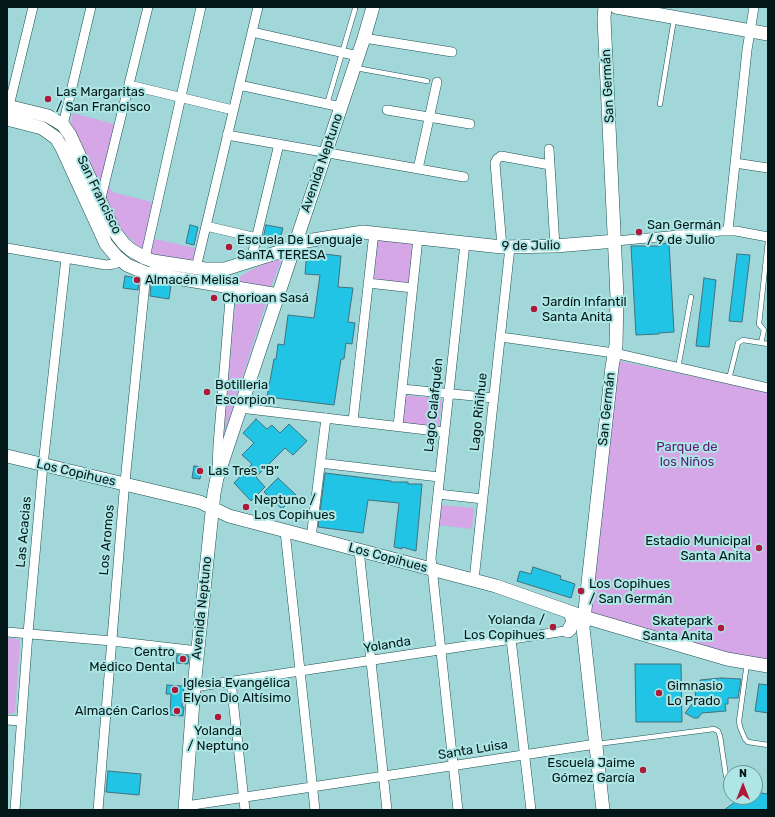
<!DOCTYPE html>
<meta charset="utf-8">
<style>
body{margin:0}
#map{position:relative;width:775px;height:817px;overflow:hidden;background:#a1d7d8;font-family:Rubik,sans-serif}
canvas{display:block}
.frame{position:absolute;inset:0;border:8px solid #031718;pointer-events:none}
.north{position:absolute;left:723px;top:765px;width:40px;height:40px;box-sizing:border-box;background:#aee5e5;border:1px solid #6a9393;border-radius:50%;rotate:0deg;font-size:11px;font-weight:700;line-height:16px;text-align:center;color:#031718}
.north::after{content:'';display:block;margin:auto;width:14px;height:18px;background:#ae1939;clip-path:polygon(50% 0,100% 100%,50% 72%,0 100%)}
</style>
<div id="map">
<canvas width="775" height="817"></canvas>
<div class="frame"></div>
<div class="north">N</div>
</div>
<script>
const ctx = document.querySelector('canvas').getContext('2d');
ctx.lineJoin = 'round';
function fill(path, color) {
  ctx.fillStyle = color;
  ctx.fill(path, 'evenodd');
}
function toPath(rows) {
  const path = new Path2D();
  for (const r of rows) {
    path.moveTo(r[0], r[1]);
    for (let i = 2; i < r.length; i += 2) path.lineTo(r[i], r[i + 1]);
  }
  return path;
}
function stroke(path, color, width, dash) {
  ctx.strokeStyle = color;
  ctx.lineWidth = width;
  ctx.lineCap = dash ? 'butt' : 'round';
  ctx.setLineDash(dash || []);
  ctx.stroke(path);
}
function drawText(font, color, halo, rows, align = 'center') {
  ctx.font = font + ' Rubik,sans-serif';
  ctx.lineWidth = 4;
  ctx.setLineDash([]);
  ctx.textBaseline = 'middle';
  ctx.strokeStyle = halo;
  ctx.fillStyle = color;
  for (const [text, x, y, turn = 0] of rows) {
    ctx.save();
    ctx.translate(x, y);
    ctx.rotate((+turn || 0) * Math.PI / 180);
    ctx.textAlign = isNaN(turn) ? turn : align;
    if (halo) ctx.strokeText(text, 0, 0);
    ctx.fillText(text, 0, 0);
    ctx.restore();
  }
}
const green = toPath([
 [73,113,114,124,105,174,112,192,152,202,146,237,195,248,193,260,155,256,139,248,120,228,78,138,70,127],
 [375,239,414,244,409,285,370,281],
 [283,256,270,289,230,283,251,270],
 [236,293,267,300,224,435],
 [619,361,768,392,768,662,749,659,594,616,590,611],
 [405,395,442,399,439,428,402,424],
 [440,505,474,508,472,529,438,525],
 [7,638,18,639,20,642,15,712,11,714,7,714]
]);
const building = toPath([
 [190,225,198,227,194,245,186,243,190,225],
 [266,225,283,228,281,235,268,240,263,239,266,225],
 [669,243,674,332,659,333,659,334,636,335,631,246,660,246,660,244,669,243],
 [307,252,341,256,338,287,353,288,348,322,355,323,352,344,346,343,344,359,341,359,334,405,267,397,274,359,276,359,278,344,284,345,288,315,314,318,320,275,305,274,307,252],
 [737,254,750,255,742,322,729,321,737,254],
 [125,276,137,278,139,280,138,290,123,288,125,276],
 [704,278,716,280,709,347,696,346,704,278],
 [154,282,171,285,169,299,150,296,151,285,154,282],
 [256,419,267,429,272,425,280,433,289,424,307,441,293,455,285,448,256,477,265,487,251,501,234,483,252,464,242,455,254,443,243,433,256,419],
 [194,466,202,467,200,479,192,478,194,466],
 [325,473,391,481,391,482,408,482,408,484,422,484,416,551,402,547,402,549,394,547,399,503,368,500,363,533,318,527,325,473],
 [278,478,296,495,282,509,264,492,278,478],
 [533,567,561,576,560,579,575,584,571,598,517,581,520,571,531,574,533,567],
 [177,655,189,656,188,664,176,663,177,655],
 [635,664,681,664,682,722,636,722,635,664],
 [721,678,741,679,738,698,728,698,728,704,725,704,726,711,702,713,698,718,694,718,685,713,692,704,696,703,695,689,701,688,700,680,721,678],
 [759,684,768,685,768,713,755,711,759,684],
 [167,685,184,686,182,707,184,707,183,716,170,715,171,694,166,694,167,685],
 [108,771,141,774,139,795,106,792,108,771],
 [755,792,768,794,768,810,724,810,742,797,755,797,755,792]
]);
const lane = toPath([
 [356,68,427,81],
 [327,104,355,9],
 [660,104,674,19],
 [761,343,764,330,759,324,768,241],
 [678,368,691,297],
 [729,379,738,343,743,340,768,344],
 [747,663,739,721,740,727,745,739,748,742,768,745],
 [597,744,714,729,718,731,720,736,726,776]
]);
const street = toPath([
 [252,32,358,56],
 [364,38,452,52],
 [129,85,233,110],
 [239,85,341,107],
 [9,106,33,7],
 [387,110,470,124],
 [63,125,91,7],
 [227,135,464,177],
 [549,149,555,246],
 [735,163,768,168],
 [418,169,437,82],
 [100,202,148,7],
 [206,226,257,238],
 [728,230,747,50,754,7],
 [616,241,721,231,736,231,768,237],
 [502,247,495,163,497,159,501,156,550,165],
 [7,248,106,265,114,264,121,261],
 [145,258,201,7],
 [251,260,279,144],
 [196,268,258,7],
 [368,283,413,288],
 [501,337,614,353,768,388],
 [402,389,494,398],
 [240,408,444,432],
 [353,421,374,232],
 [398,426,418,238],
 [320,463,439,477],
 [217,469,218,445,231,287],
 [438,494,483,499],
 [285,531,315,810],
 [311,538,326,418],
 [359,550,387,810],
 [474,580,510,247],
 [7,632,112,641,198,651],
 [511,639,531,810],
 [231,681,245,810],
 [194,687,572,630],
 [7,720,21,721],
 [186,806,596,744],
 [15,810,28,633,43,465,66,258],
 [98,810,124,492,146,273],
 [458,810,431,558,465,243]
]);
const secondary = toPath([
 [616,7,768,34],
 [7,106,48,116,63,125,70,135,114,231,124,244,131,250,145,258,153,261,205,269,225,269,279,252,306,241,363,232,502,247,555,246,616,241],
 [7,119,42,128,56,138,62,148,106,244,116,256,127,265,146,273,279,295],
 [7,456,200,502,229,516,496,586,584,617,727,659,768,666],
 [568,631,573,622,570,612],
 [185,810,194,687,214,493,217,478,364,38,373,7],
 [603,810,583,628,612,367,616,345,617,297,604,18,605,7]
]);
const markers = [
 [48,99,4,"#ae1939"],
 [639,232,4,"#ae1939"],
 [229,247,4,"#ae1939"],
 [137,280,4,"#ae1939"],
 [214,298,4,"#ae1939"],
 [534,309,4,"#ae1939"],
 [207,392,4,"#ae1939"],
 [200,471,4,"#ae1939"],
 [246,507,4,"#ae1939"],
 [759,548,4,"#ae1939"],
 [581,591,4,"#ae1939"],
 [553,627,4,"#ae1939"],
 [721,628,4,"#ae1939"],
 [183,659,4,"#ae1939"],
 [175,690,4,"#ae1939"],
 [659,693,4,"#ae1939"],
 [177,711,4,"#ae1939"],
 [218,717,4,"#ae1939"],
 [643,770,4,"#ae1939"]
];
const streetNames = [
 ["San Germán",608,86,-93],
 ["Avenida Neptuno",322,163,-71],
 ["San Francisco",99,195,64],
 ["9 de Julio",531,246,-1],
 ["Lago Calafquén",434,405,-84],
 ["San Germán",607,409,-84],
 ["Lago Riñihue",479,412,-84],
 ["Los Copihues",76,473,13],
 ["Las Acacias",24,532,-85],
 ["Los Aromos",107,540,-85],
 ["Los Copihues",388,558,15],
 ["Avenida Neptuno",202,608,-84],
 ["Yolanda",387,645,-9],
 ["Santa Luisa",473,750,-9]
];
const poiNames = [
 ["Las Margaritas",56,92],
 ["/ San Francisco",56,107],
 ["San Germán",647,225],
 ["/ 9 de Julio",647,240],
 ["Escuela De Lenguaje",237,240],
 ["SanTA TERESA",237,255],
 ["Almacén Melisa",145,280],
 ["Chorioan Sasá",222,298],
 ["Jardín Infantil",542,302],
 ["Santa Anita",542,317],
 ["Botilleria",215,385],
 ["Escorpion",215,400],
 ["Las Tres \"B\"",208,471],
 ["Neptuno /",254,500],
 ["Los Copihues",254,515],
 ["Estadio Municipal",751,541,"right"],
 ["Santa Anita",751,556,"right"],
 ["Los Copihues",589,584],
 ["/ San Germán",589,599],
 ["Yolanda /",545,620,"right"],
 ["Los Copihues",545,635,"right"],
 ["Skatepark",713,621,"right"],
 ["Santa Anita",713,636,"right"],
 ["Centro",175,652,"right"],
 ["Médico Dental",175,667,"right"],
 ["Iglesia Evangélica",183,683],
 ["Elyon Dio Altísimo",183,698],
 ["Gimnasio",667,686],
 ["Lo Prado",667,701],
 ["Almacén Carlos",169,711,"right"],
 ["Yolanda",218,731,"center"],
 ["/ Neptuno",218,746,"center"],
 ["Escuela Jaime",635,763,"right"],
 ["Gómez García",635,778,"right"]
];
const parkNames = [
 ["Parque de",687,447],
 ["los Niños",687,462]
];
fill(green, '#d5a7e7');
fill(building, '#21c4e5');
stroke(building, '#41717e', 1);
stroke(lane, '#1b5152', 5.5);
stroke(street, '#1b5152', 10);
stroke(secondary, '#1b5152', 14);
stroke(lane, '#fff', 4.5);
stroke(street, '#fff', 9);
stroke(secondary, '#fff', 13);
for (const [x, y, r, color] of markers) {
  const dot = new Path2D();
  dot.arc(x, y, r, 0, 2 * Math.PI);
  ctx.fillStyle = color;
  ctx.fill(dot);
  stroke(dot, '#aee5e5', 1.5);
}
drawText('13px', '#031718', '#aee5e5', streetNames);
drawText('13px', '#031718', '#aee5e5', poiNames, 'left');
drawText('13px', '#601a76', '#aee5e5', parkNames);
</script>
